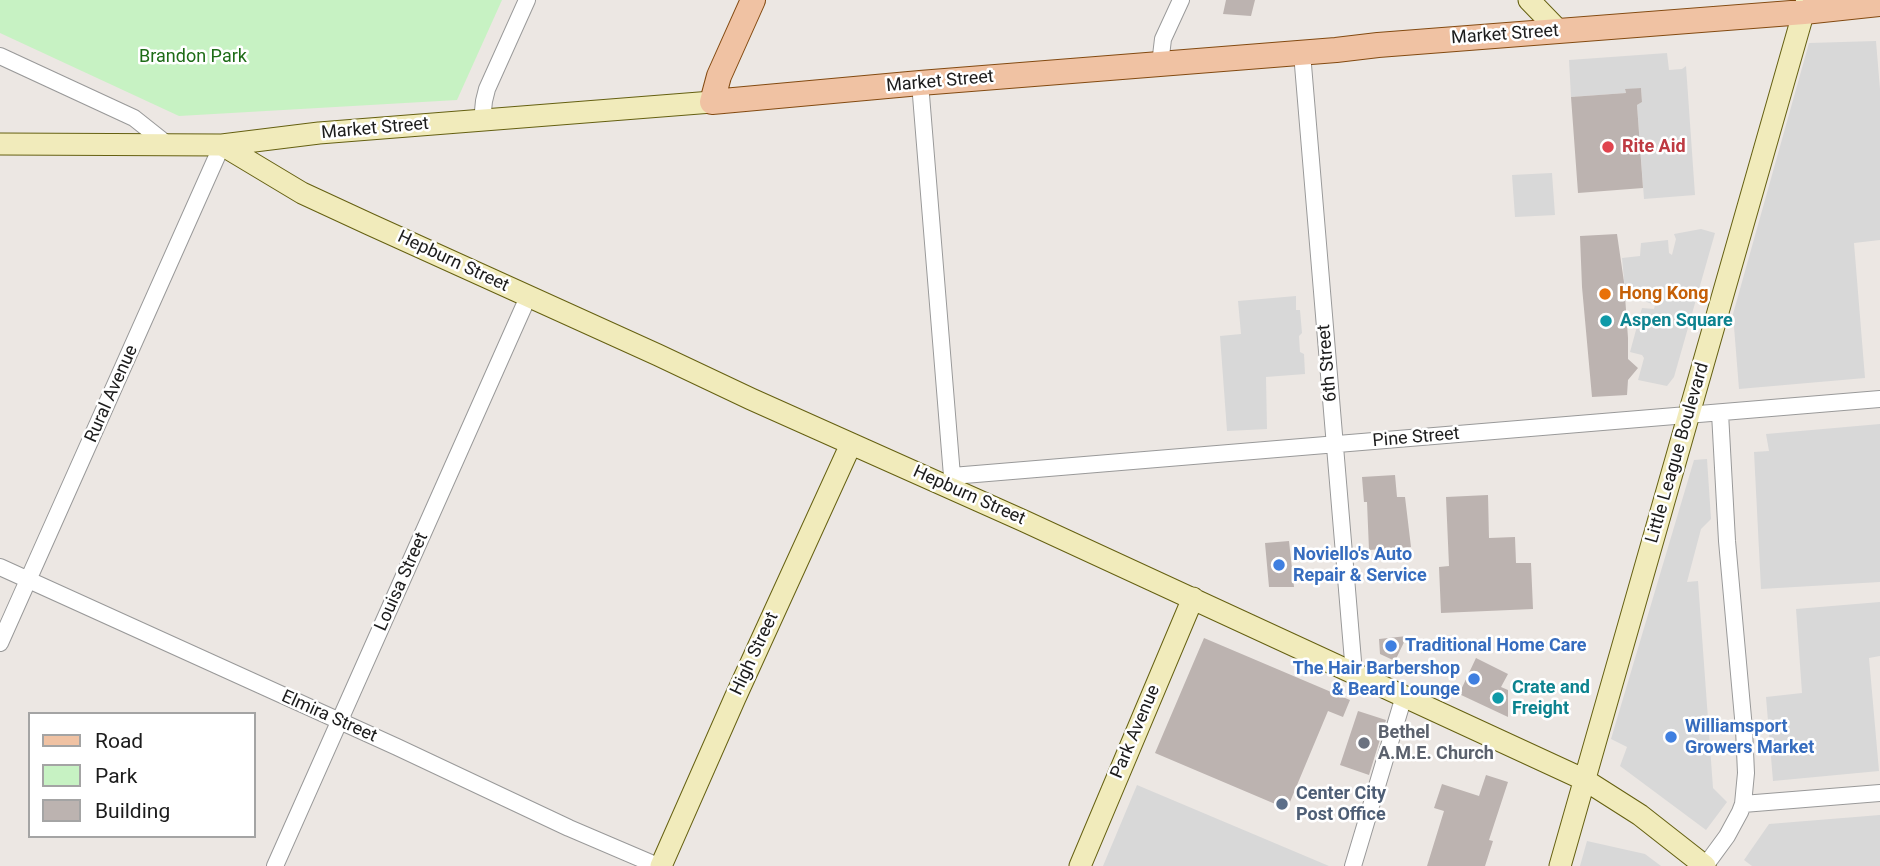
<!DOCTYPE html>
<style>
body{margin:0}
#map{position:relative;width:1880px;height:866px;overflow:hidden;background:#ece7e3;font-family:Roboto,sans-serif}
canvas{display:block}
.legend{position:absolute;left:28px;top:712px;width:228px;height:126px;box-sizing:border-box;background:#fff;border:2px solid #a4a4a4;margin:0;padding:9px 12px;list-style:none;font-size:21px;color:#1c1c1c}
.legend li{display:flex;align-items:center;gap:14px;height:35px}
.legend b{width:35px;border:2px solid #a4a4a4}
</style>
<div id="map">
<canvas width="1880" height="866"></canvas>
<ul class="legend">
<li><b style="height:9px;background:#f0c2a3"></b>Road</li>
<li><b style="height:19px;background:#c7f2c3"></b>Park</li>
<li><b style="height:19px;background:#bcb3b0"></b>Building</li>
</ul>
</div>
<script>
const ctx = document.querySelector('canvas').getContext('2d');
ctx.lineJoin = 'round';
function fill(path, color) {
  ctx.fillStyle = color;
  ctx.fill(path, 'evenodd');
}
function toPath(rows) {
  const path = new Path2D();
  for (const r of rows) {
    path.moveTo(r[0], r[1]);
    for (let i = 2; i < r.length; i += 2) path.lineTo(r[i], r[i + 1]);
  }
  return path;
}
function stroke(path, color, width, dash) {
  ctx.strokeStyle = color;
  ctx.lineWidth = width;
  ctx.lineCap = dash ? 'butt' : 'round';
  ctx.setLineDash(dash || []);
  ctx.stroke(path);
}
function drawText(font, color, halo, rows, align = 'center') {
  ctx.font = font + ' Roboto,sans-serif';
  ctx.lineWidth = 5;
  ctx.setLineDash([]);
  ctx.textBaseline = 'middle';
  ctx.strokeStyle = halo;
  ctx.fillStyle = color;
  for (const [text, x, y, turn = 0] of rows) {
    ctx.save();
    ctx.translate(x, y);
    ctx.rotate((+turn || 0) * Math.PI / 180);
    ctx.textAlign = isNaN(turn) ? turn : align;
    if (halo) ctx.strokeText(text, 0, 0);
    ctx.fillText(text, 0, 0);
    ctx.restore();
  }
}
const park = toPath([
 [0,0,502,0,457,100,179,116,0,33]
]);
const parking = toPath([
 [1876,41,1880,89,1880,240,1854,243,1865,378,1739,389,1733,314,1809,43],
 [1667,53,1669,70,1682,69,1686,66,1695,195,1644,199,1637,105,1642,102,1641,88,1625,90,1626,93,1571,97,1569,60],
 [1552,173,1555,215,1515,217,1512,175],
 [1701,229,1715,233,1674,377,1667,386,1638,380,1644,358,1642,355,1630,352,1642,308,1654,309,1655,305,1641,300,1626,301,1622,258,1640,256,1641,243,1668,240,1669,253,1672,255,1676,239,1674,234],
 [1296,296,1296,310,1300,310,1302,333,1299,336,1300,352,1304,354,1305,374,1266,377,1267,429,1227,431,1220,336,1241,334,1238,301],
 [1880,424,1880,582,1761,589,1754,452,1769,451,1766,434],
 [1707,459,1711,519,1701,529,1687,582,1698,581,1713,788,1727,802,1706,830,1620,766,1627,747,1611,739,1694,460],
 [1880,602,1880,656,1869,658,1879,771,1773,781,1766,697,1802,693,1796,609],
 [1137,785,1329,866,1103,866],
 [1880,815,1880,866,1752,866,1744,860,1769,824],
 [1587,841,1645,854,1661,866,1580,866]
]);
const building = toPath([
 [1226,0,1255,0,1251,16,1223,14],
 [1641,88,1642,102,1637,105,1643,188,1578,193,1571,97,1626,93,1625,89],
 [1617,234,1624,282,1628,338,1628,359,1638,368,1628,380,1627,395,1592,397,1582,287,1580,236],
 [1395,475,1397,497,1405,497,1411,547,1369,550,1367,502,1364,502,1362,477],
 [1488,495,1489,538,1515,537,1516,563,1531,563,1533,609,1441,613,1439,567,1449,566,1446,497],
 [1289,541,1294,587,1269,587,1265,543],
 [1407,636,1395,661,1380,654,1379,639],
 [1204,638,1350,700,1343,717,1328,711,1287,809,1155,753],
 [1476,658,1508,674,1501,687,1508,690,1508,717,1459,694],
 [1358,711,1386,720,1369,775,1340,765],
 [1486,775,1508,782,1489,840,1493,841,1485,866,1427,866,1444,811,1434,808,1442,784,1479,796]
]);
const street = toPath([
 [1302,53,1354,673],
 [0,56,134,118,168,145],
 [1160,64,1163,39,1181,0],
 [920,83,952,476,948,485],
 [482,121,484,101,487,89,527,0],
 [952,476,1880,399],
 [0,567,397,747,569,828,658,866],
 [0,643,222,145],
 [1743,804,1880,793],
 [275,866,528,297],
 [1353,866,1404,696],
 [1705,866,1727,836,1740,812,1743,804,1746,773,1744,729,1727,541,1720,413]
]);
const secondary = toPath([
 [1529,0,1559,31],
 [0,144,222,145,319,133,712,102],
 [222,145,302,193,369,224,658,355,751,399,1024,521,1585,780,1640,815,1705,866],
 [661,866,735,698,851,444],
 [1080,866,1193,598],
 [1560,866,1807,0]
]);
const primary = toPath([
 [753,0,719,76,712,102,920,83,1336,50,1378,45,1804,12,1880,4]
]);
const markers = [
 [1608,147,7,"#e0444e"],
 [1605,294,7,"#e8710a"],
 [1606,321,7,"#0f9aa8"],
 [1279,565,7,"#3f7fe0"],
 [1391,646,7,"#3f7fe0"],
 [1474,679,7,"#3f7fe0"],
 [1498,698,7,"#0f9aa8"],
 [1671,737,7,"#3f7fe0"],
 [1364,743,7,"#6b7280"],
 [1282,804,7,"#5c6f8a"]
];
const streetNames = [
 ["Market Street",1505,35,-4],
 ["Market Street",940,82,-5],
 ["Market Street",375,129,-5],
 ["Hepburn Street",453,262,25],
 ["6th Street",1328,363,-95],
 ["Rural Avenue",112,394,-66],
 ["Pine Street",1416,438,-5],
 ["Little League Boulevard",1678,453,-74],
 ["Hepburn Street",969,496,24],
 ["Louisa Street",402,582,-66],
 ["High Street",755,654,-65],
 ["Elmira Street",329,717,24],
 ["Park Avenue",1136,732,-67]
];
const parkNames = [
 ["Brandon Park",193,57]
];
const healthNames = [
 ["Rite Aid",1622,147]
];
const foodNames = [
 ["Hong Kong",1619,294]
];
const cultureNames = [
 ["Aspen Square",1620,321],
 ["Crate and",1512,688],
 ["Freight",1512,709]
];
const shopNames = [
 ["Noviello's Auto",1293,555],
 ["Repair & Service",1293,576],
 ["Traditional Home Care",1405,646],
 ["The Hair Barbershop",1460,669,"right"],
 ["& Beard Lounge",1460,690,"right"],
 ["Williamsport",1685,727],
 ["Growers Market",1685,748]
];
const worshipNames = [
 ["Bethel",1378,733],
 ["A.M.E. Church",1378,754]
];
const serviceNames = [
 ["Center City",1296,794],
 ["Post Office",1296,815]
];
fill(park, '#c7f2c3');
fill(parking, '#d8d8d8');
fill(building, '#bcb3b0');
stroke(street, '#999', 18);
stroke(secondary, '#656011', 23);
stroke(primary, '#834a11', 26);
stroke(street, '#fff', 16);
stroke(secondary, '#f1ebbb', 21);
stroke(primary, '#f0c2a3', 24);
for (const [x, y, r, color] of markers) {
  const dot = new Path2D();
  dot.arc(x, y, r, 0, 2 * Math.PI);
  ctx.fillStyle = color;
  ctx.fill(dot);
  stroke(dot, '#fff', 2.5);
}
drawText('18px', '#1c1c1c', '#fff', streetNames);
drawText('18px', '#1e6c17', '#fff', parkNames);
drawText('bold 18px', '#be3a42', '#fff', healthNames, 'left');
drawText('bold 18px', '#c56008', '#fff', foodNames, 'left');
drawText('bold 18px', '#0d838f', '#fff', cultureNames, 'left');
drawText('bold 18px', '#366cbe', '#fff', shopNames, 'left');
drawText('bold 18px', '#5b616d', '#fff', worshipNames, 'left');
drawText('bold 18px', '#4e5e75', '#fff', serviceNames, 'left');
</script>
